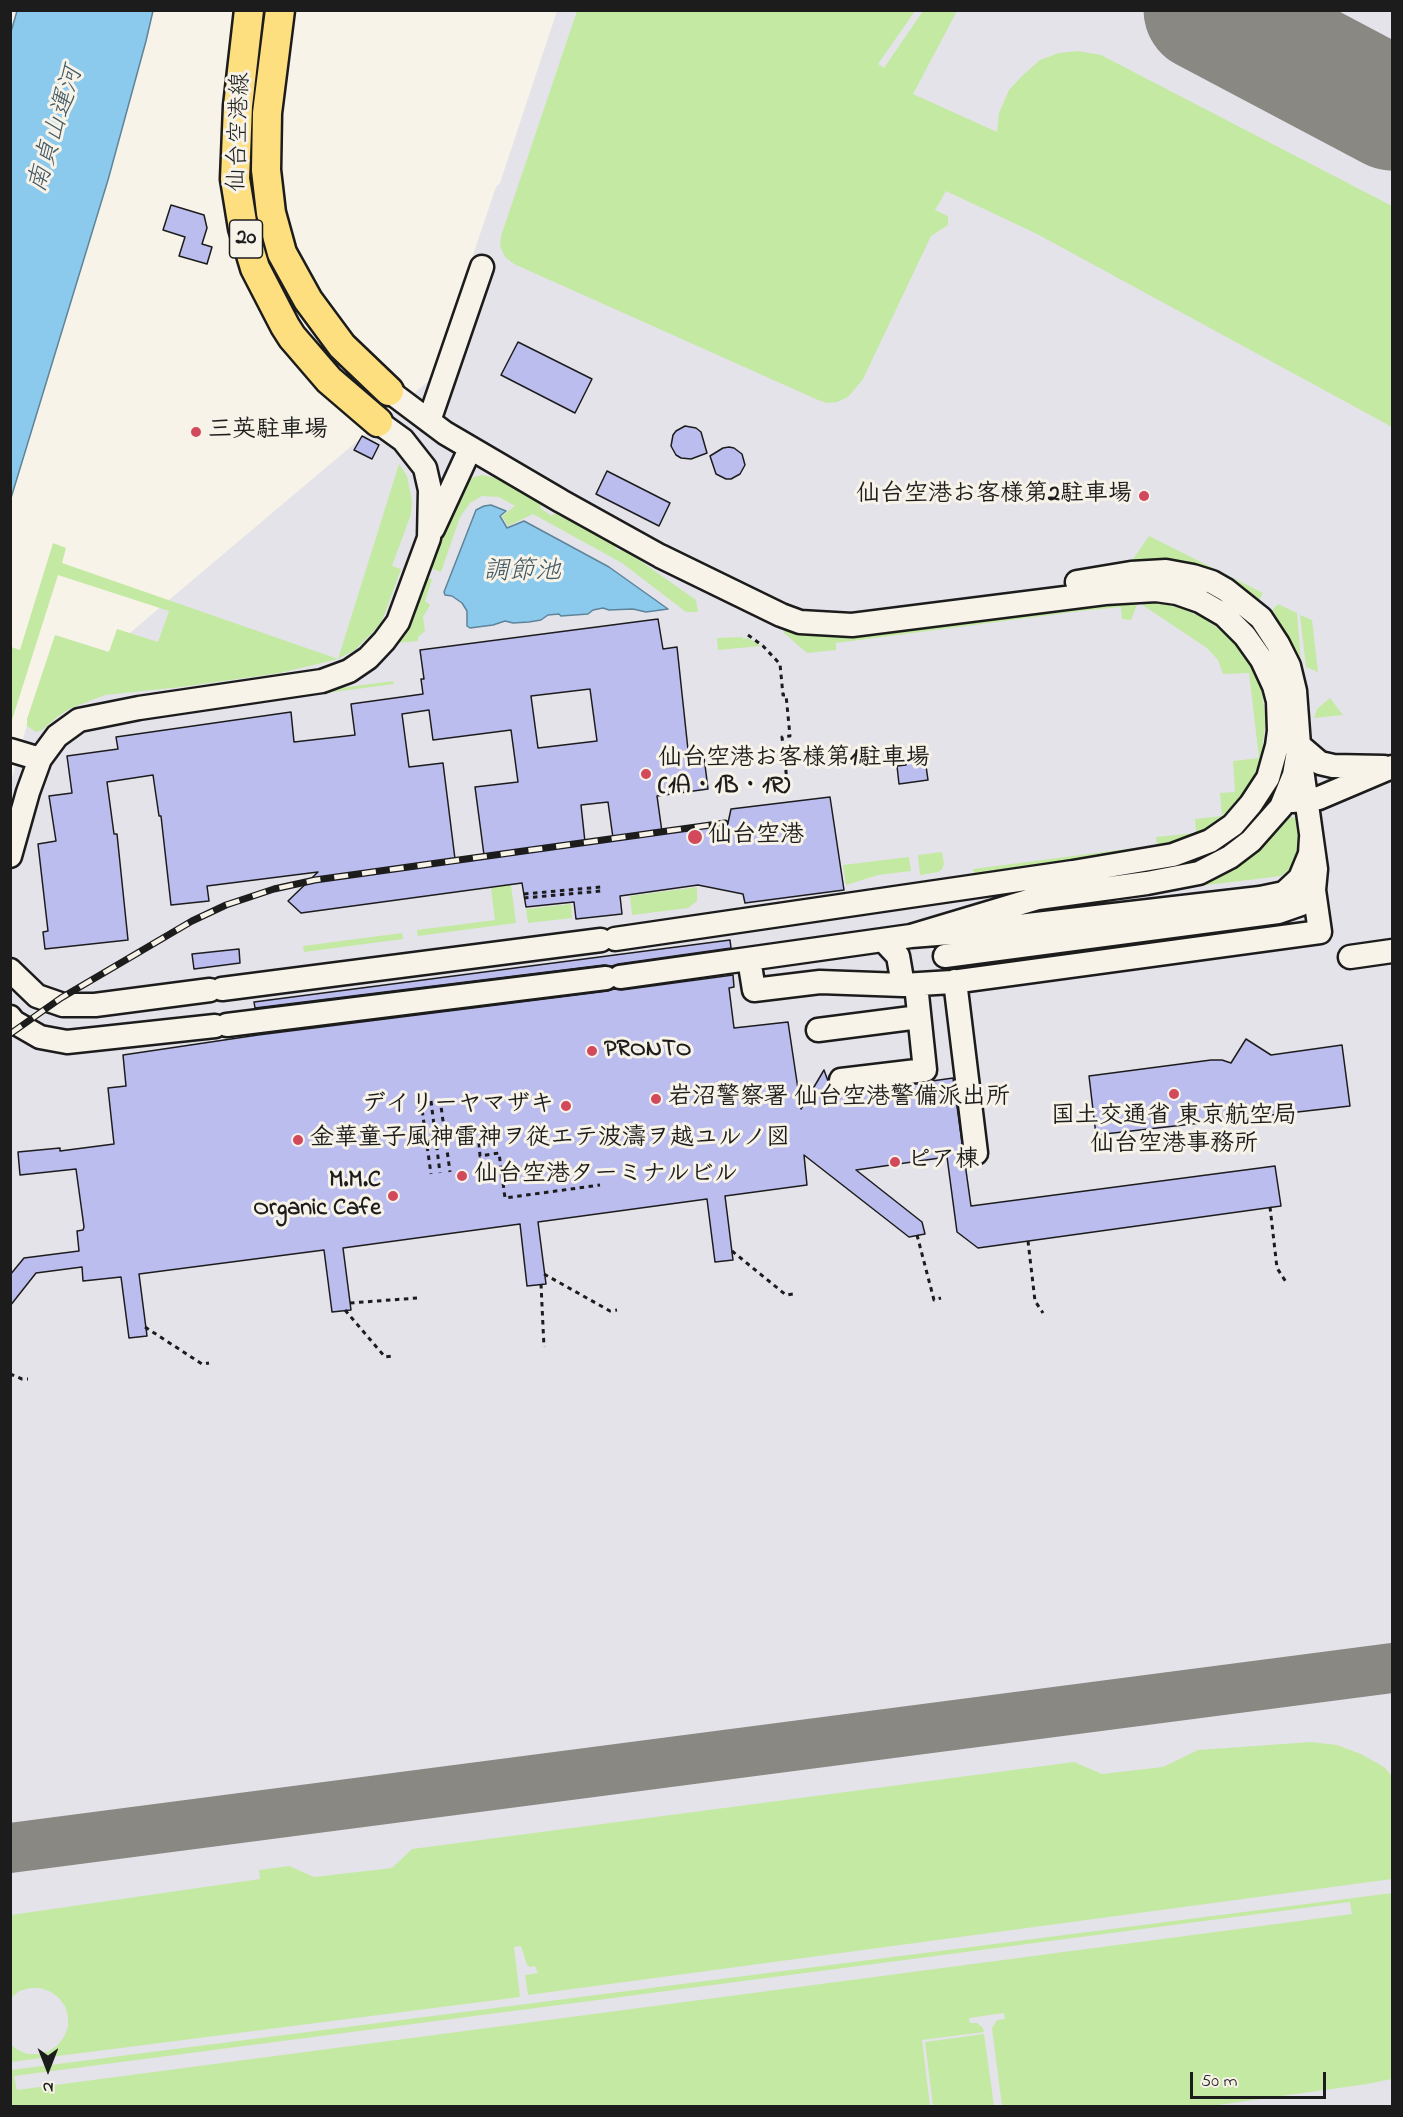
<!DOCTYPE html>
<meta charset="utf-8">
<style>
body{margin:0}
#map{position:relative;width:1403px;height:2117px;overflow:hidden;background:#f7f3e8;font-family:"Indie Flower",sans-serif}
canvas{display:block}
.frame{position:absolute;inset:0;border:12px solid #1c1c1c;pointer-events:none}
.north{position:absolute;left:18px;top:2039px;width:60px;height:60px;-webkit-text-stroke:4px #f7f3e8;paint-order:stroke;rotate:180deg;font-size:16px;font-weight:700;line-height:24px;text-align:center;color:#1c1c1c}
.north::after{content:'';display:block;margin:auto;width:21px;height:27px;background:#1c1c1c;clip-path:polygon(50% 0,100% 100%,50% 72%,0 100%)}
.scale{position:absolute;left:1190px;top:2072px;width:136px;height:27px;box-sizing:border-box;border:3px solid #1c1c1c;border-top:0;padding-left:8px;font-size:18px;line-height:21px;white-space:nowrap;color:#1c1c1c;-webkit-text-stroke:4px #f7f3e8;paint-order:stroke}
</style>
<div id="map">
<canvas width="1403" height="2117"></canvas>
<div class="frame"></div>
<div class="north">N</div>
<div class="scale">50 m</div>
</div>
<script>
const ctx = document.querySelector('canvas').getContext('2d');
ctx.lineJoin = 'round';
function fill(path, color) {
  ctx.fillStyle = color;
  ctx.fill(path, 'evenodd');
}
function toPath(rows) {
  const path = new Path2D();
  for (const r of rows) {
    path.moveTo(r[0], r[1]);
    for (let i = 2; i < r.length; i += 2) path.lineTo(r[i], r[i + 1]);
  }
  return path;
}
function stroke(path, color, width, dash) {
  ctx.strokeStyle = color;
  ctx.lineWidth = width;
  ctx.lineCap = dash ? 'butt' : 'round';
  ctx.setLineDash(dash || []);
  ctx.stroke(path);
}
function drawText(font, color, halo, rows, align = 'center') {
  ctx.font = font + ' "Indie Flower","Klee One",sans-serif';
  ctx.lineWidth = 6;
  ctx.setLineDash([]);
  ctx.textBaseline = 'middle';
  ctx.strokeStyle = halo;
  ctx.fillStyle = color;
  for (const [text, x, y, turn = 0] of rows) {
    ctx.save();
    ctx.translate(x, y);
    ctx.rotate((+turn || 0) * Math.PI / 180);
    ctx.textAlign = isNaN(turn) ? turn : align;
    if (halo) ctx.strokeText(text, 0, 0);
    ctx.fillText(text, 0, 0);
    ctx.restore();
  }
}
const built = toPath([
 [557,11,1392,11,1392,2106,11,2106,10,785,29,718,431,379,496,187,500,183]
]);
const green = toPath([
 [577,11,915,11,878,64,884,68,923,11,957,11,913,94,997,132,999,113,1009,90,1022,76,1040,60,1059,53,1078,51,1101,55,1392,206,1392,427,1037,234,946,191,935,210,948,216,948,225,931,236,863,379,848,397,837,402,827,403,818,400,514,264,505,257,500,246,501,236],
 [399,464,407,476,412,501,411,514,392,566,401,569,382,621,373,632,355,650,338,659,280,673,181,687,105,695,69,709,57,717,42,730,36,732,27,726,27,719,55,635,109,652,117,629,158,642,169,611,58,575,11,723,11,647,20,650,53,543,66,548,62,563,338,659],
 [482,475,492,477,502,481,541,505,540,508,552,516,555,513,616,546,615,548,620,551,622,548,696,600,698,612,686,612,622,563,533,514,508,526,502,516,515,506,499,497,482,496,470,503,460,517,441,572,430,568,448,519,467,479],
 [1149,536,1263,593,1258,603,1243,589,1228,579,1129,565],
 [426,577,432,579,425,601,430,605,423,617,425,631,418,637,418,641,397,643,407,627],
 [1138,602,1161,603,1183,609,1202,617,1230,637,1246,656,1254,670,1261,688,1266,719,1261,758,1251,782,1238,801,1222,816,1197,835,1177,841,1116,855,974,873,973,869,1157,845,1156,837,1196,833,1195,819,1222,816,1220,793,1235,792,1233,761,1259,758,1249,673,1223,674,1218,660,1207,648,1138,602,1131,620,1122,619,1121,607,1081,611,836,643,836,650,817,652,807,653,783,632,786,629,824,635,849,635,1076,605],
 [1278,604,1297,613,1301,663,1275,621,1273,609],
 [1300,615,1312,620,1318,672,1306,667],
 [743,637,743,639,748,638,761,646,718,650,717,638],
 [393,681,394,684,252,703,252,700],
 [1330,698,1343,715,1314,718,1317,709],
 [1286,762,1288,763,1275,794,1266,810,1234,842,1217,852,1241,832,1263,808],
 [1293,817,1299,821,1304,847,1295,865,1281,876,1043,905,1190,883,1285,818],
 [942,852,944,864,942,869,938,872,920,875,918,855],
 [909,857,911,871,878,875,846,885,843,865],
 [511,885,516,923,418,936,417,930,495,920,491,888],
 [697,887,697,901,688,908,632,915,630,896],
 [571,904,572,918,528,923,526,909],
 [402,933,403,939,304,952,303,946],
 [1311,1742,1337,1745,1361,1754,1384,1767,1392,1776,1392,1879,528,1995,525,1975,538,1973,535,1966,530,1967,527,1965,521,1946,514,1947,520,1997,11,2062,11,2044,16,2049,27,2054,39,2054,49,2051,58,2045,64,2037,68,2027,68,2016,65,2006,59,1998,51,1992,41,1988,30,1988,19,1991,11,1998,11,1915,260,1879,259,1870,289,1866,314,1877,392,1868,412,1849,1074,1762,1102,1774,1163,1767,1198,1750],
 [1392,1893,1392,2079,1367,2084,1211,2106,1002,2106,992,2028,997,2020,1005,2019,1004,2013,969,2018,970,2023,977,2023,983,2028,984,2032,922,2040,930,2106,11,2106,11,2070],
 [1350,1902,1352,1914,17,2090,14,2076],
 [984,2034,994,2106,933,2106,925,2042]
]);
const water = toPath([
 [17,11,153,11,146,41,108,180,11,498,10,35,17,11],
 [491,505,506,511,500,516,507,528,524,521,609,567,668,609,646,612,633,609,609,610,603,608,593,610,588,614,561,616,559,614,548,615,541,620,529,622,513,623,505,621,493,625,470,628,467,626,467,611,462,603,452,596,445,595,444,592,476,510,484,506,491,505]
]);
const taxiway = toPath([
 [10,1848,1392,1668]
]);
const runway = toPath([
 [1205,10,1392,109]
]);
const building = toPath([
 [171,205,204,215,207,228,202,244,212,247,207,264,179,256,185,237,163,230,171,205],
 [518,342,592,379,575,413,501,375,518,342],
 [685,426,696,428,701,432,707,453,691,459,681,458,676,455,671,446,673,435,676,431,685,426],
 [362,436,379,445,372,459,354,450,362,436],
 [729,447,734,448,742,454,745,465,740,474,731,479,726,479,716,474,710,456,723,448,729,447],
 [607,471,670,503,659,526,596,494,607,471],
 [658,619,663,649,677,647,689,759,704,757,708,789,657,796,662,832,728,823,731,809,830,797,844,890,745,903,743,894,698,885,620,896,622,914,576,919,574,902,526,907,522,883,301,913,288,901,318,872,207,886,209,901,171,905,161,816,159,816,153,775,107,782,114,834,117,834,128,940,45,949,43,932,48,931,38,844,56,841,49,796,72,793,67,756,118,749,116,737,291,712,294,742,355,735,351,704,423,694,421,679,424,679,420,650,658,619],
 [590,689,597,741,538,748,531,696,590,689],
 [429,710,433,740,511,730,518,782,475,787,484,855,455,859,443,763,409,767,402,714,429,710],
 [608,802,613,838,585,842,581,805,608,802],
 [925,759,928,780,899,784,897,766,906,765,905,761,925,759],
 [730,940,731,948,618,964,612,966,604,965,255,1008,254,1002,730,940],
 [239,949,240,963,194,969,192,954,239,949],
 [733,975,734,987,729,988,734,1028,788,1022,801,1109,824,1070,833,1095,953,1078,971,1206,1275,1166,1281,1206,978,1248,957,1232,947,1157,856,1170,922,1222,925,1234,909,1237,804,1155,807,1185,725,1196,733,1260,715,1262,707,1199,538,1222,546,1284,527,1286,520,1224,343,1248,351,1310,332,1312,324,1250,139,1274,147,1336,129,1338,121,1277,83,1281,82,1267,36,1273,10,1306,10,1275,24,1258,79,1251,77,1231,83,1230,84,1227,76,1169,20,1175,18,1152,60,1148,60,1151,114,1144,108,1088,126,1086,123,1055,258,1035,608,991,614,989,622,990,733,975],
 [1246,1039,1271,1055,1342,1045,1350,1106,1096,1135,1089,1076,1211,1060,1222,1060,1231,1063,1246,1039]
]);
const path = toPath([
 [748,635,763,646,780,664,783,695,786,695,790,736,782,737,783,745],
 [785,761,788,793],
 [524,894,601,887],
 [524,898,601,891],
 [440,1099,450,1172],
 [431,1101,440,1173],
 [421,1102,431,1174],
 [479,1143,480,1156,499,1153,505,1198,600,1185],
 [1270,1207,1277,1268,1286,1282],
 [917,1235,934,1300,941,1298],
 [1028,1241,1035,1301,1043,1313],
 [732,1251,786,1295,793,1294],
 [544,1274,610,1311,617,1310],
 [541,1284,544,1347],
 [350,1303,417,1298],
 [345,1310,385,1357,394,1356],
 [145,1327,202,1364,209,1363],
 [10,1374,22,1379,28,1379]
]);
const minor = toPath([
 [389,391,445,433,561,501,660,556,781,615,800,622,852,625,1105,593,1156,590,1177,593,1200,601,1224,615,1245,636,1262,660,1274,686,1278,701,1279,731,1277,746,1268,778,1251,804,1233,825,1210,841,1173,855,1073,872,615,939],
 [429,421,482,267],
 [433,529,470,449],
 [1299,745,1320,763,1333,766,1384,767],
 [10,750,40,759],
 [1292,801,1319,798,1392,767],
 [10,856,28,792,40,759,57,736,79,720,139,708,322,681,349,671,368,658,384,641,398,622,429,538,430,490,425,468,403,440,378,422],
 [911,936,1038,898,1147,883,1199,873,1230,857,1251,841,1281,807,1294,775,1299,745,1295,691,1289,666,1278,644,1261,618,1226,590,1212,582,1193,576,1166,571,1131,573,1077,582],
 [883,940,898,956,903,985],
 [945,956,1278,912,1301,904,1314,890,1316,869,1301,762],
 [1350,957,1392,951],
 [749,959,754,990,820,982,903,985,952,982,1320,932,1314,890],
 [10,970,37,996,63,1005,95,1005,210,990],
 [620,977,911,936,976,931,1260,898,1284,893,1300,878,1310,854,1311,838],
 [955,981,976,1153],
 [222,989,601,940],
 [10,1017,14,1022,40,1037,67,1042,215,1026],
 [227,1025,606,978],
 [818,1030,919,1017],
 [841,1080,925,1070,916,985]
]);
const major = toPath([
 [249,10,238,106,235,179,243,228,255,268,285,326,292,337,329,380,378,422],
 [280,10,267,113,266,170,271,213,282,253,308,300,342,346,389,391]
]);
const rail = toPath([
 [10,1034,61,998,192,921,226,905,274,889,315,880,725,823]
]);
const markers = [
 [196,432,6,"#d1495b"],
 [1144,496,6,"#d1495b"],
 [646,774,6,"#d1495b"],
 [695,837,8,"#d1495b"],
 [592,1051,6,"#d1495b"],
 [1174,1094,6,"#d1495b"],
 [656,1099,6,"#d1495b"],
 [566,1106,6,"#d1495b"],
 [298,1140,6,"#d1495b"],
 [895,1162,6,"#d1495b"],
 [462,1176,6,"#d1495b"],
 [393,1196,6,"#d1495b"]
];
const shields = [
 [246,239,33]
];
const shieldNames = [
 ["20",246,239]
];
const streetNames = [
 ["仙台空港線",241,132,-88]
];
const poiNames = [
 ["三英駐車場",208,432],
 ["仙台空港お客様第2駐車場",1132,496,"right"],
 ["仙台空港お客様第1駐車場",658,760],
 ["(1A・1B・1R)",658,788],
 ["仙台空港",708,837],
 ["PRONTO",604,1051],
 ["岩沼警察署 仙台空港警備派出所",668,1099],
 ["デイリーヤマザキ",554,1106,"right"],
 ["国土交通省 東京航空局",1174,1118,"center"],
 ["仙台空港事務所",1174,1146,"center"],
 ["金華童子風神雷神ヲ従エテ波濤ヲ越ユルノ図",310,1140],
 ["ピア棟",907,1162],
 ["仙台空港ターミナルビル",474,1176],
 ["M.M.C",381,1182,"right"],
 ["Organic Cafe",381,1210,"right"]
];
const waterNames = [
 ["南貞山運河",58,130,-73],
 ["調節池",522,574]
];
fill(built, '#e5e3ea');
fill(green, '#c4e9a3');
fill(water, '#8bcaec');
stroke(water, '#5f8499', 1.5);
stroke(taxiway, '#8a8882', 50);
stroke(runway, '#8a8882', 123);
fill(building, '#bcbdef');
stroke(building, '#1c1c1c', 1.5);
stroke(minor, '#1c1c1c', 27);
stroke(major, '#1c1c1c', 33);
stroke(path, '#1c1c1c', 3, [4.5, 4.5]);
stroke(minor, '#f7f3e8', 22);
stroke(major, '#fddf80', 28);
stroke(rail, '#1c1c1c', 7);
stroke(rail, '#f7f3e8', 4.5, [14]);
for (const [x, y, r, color] of markers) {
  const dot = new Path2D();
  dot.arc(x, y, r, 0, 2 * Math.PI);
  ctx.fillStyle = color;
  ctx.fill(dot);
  stroke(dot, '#f7f3e8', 2);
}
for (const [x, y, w] of shields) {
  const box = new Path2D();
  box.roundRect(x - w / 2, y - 19, w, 38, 4.5);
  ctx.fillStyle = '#f7f3e8';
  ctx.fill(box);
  stroke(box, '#1c1c1c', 1.5);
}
drawText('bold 22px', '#1c1c1c', null, shieldNames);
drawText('24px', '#1c1c1c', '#f7f3e8', streetNames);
drawText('bold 24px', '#1c1c1c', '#f7f3e8', poiNames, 'left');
drawText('italic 26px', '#435965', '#f7f3e8', waterNames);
</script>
